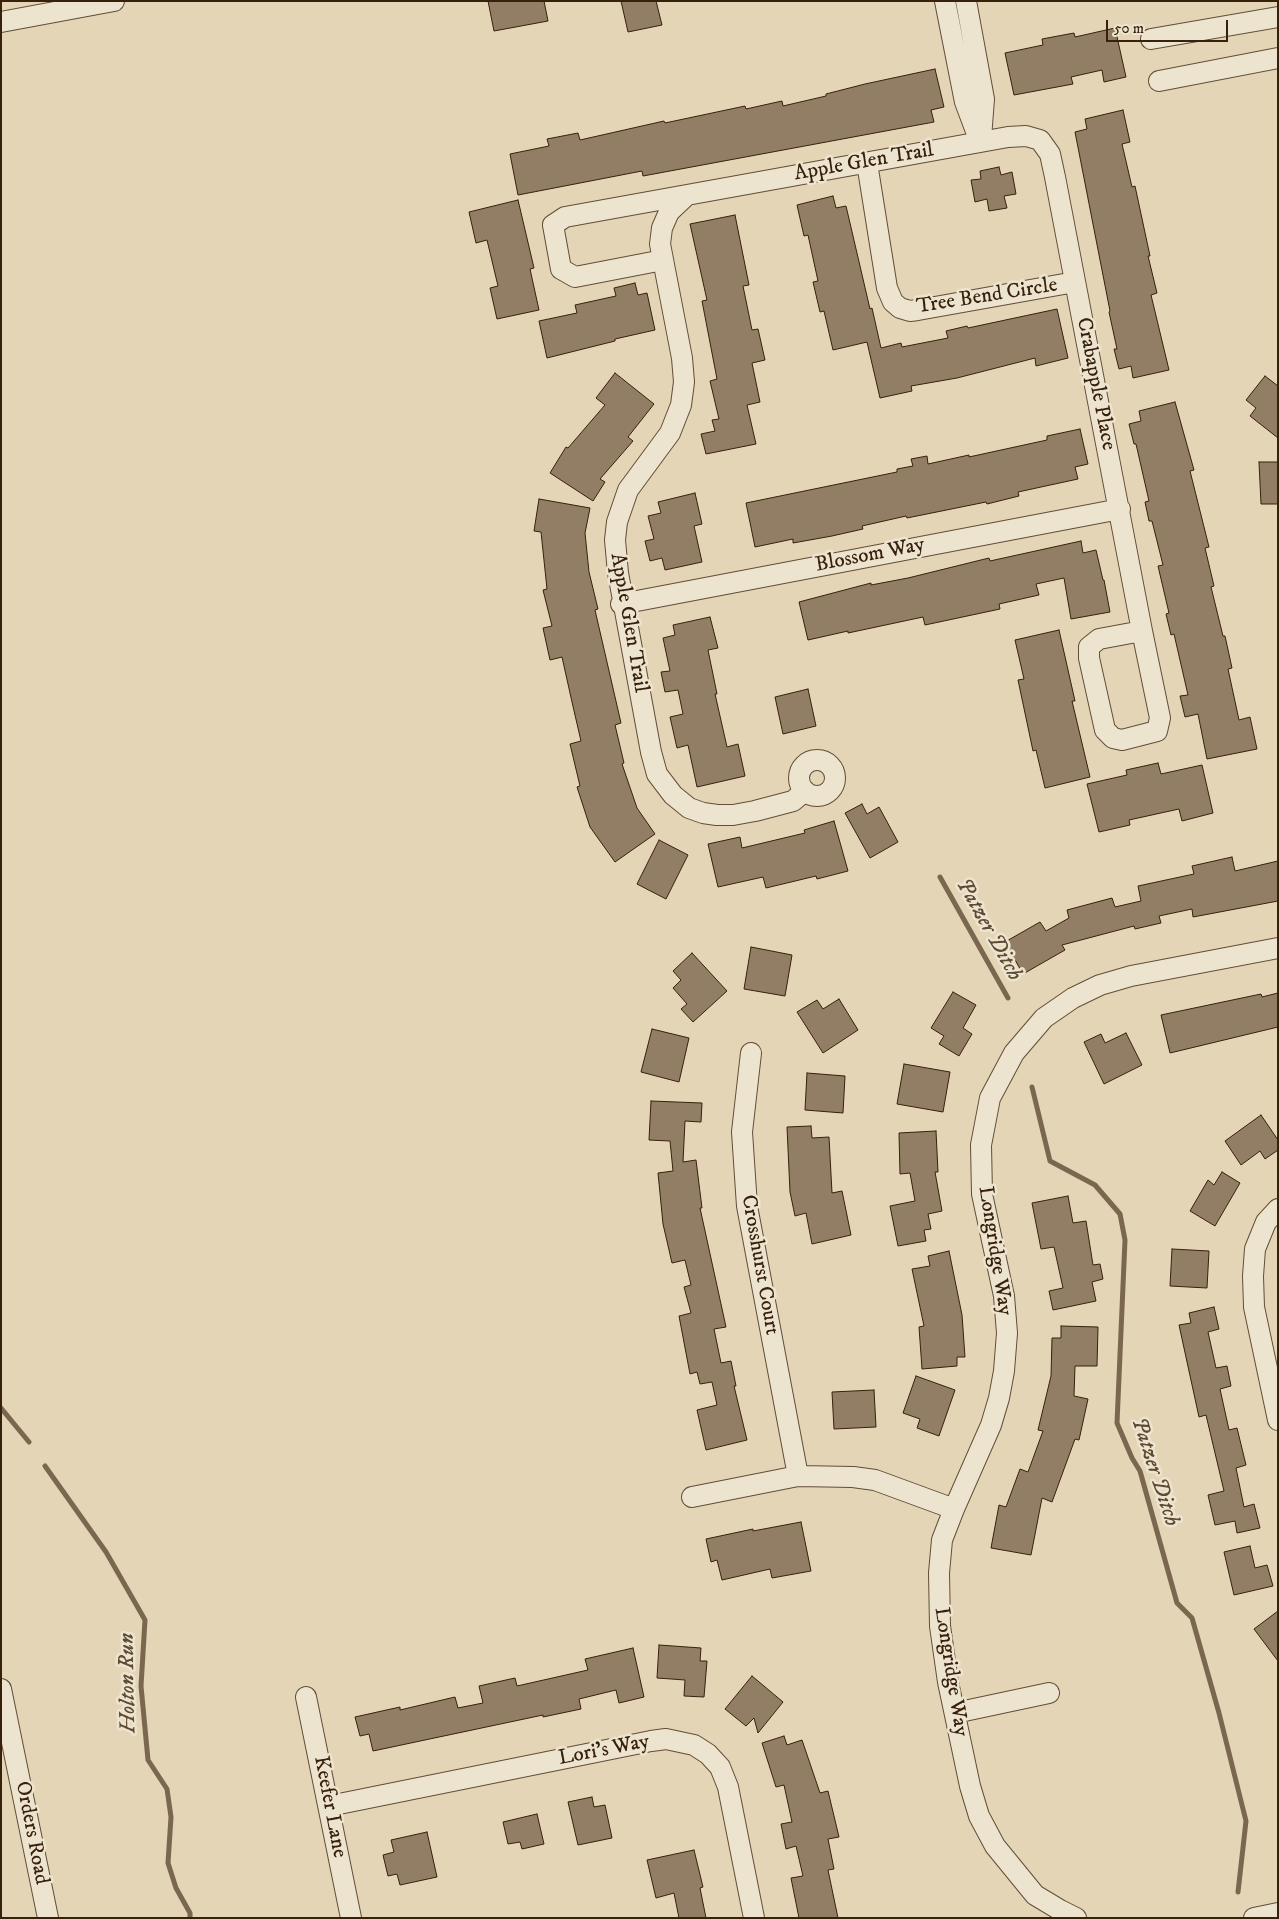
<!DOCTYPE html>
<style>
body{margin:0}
#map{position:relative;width:1279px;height:1919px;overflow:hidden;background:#e4d5b6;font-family:"IM FELL DW Pica",serif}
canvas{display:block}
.frame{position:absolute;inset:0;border:2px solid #37200c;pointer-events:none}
.scale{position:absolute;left:1106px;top:20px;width:122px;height:22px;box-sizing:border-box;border:2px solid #37200c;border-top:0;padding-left:6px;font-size:15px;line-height:18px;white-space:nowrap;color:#37200c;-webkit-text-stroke:4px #ede4d0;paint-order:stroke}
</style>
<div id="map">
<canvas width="1279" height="1919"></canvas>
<div class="frame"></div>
<div class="scale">50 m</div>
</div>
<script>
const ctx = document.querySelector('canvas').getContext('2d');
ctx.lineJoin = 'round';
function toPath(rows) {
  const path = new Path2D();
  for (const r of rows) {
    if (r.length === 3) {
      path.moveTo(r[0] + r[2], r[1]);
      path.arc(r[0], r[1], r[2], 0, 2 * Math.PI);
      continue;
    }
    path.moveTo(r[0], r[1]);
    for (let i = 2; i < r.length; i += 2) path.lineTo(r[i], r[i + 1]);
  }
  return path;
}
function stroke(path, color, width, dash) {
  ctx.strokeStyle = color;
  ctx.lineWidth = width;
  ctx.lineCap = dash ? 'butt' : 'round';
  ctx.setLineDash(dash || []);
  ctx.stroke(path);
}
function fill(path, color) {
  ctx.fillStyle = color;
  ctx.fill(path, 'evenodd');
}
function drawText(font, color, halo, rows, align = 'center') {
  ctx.font = font + ' "IM FELL DW Pica",serif';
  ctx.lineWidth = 5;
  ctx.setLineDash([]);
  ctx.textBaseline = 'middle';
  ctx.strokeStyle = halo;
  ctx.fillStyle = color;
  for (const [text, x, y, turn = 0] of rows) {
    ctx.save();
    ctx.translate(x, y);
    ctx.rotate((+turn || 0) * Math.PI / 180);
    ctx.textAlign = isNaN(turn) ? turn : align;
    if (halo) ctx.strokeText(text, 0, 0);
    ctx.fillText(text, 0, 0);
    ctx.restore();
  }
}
const stream = toPath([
 [940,877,1008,998],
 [1032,1087,1050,1161,1095,1185,1120,1214,1125,1240,1117,1423,1132,1458,1140,1471,1177,1603,1192,1618,1219,1713,1246,1821,1238,1892],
 [1,1408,29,1442],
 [45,1466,106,1552,145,1620,141,1686,148,1760,167,1789,171,1817,168,1863,176,1888,190,1913,190,1918]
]);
const building = toPath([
 [488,1,544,1,548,21,494,31,488,1],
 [621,1,656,1,662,25,628,32,621,1],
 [1115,28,1126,77,1104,82,1102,70,1071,77,1073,84,1014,95,1005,53,1043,45,1042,39,1074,33,1075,37,1115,28],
 [935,69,944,107,931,110,934,122,643,176,642,171,518,195,510,154,549,146,547,139,578,133,580,140,664,121,665,123,745,106,746,109,782,101,783,106,826,96,826,94,865,84,935,69],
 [1123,110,1130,142,1122,144,1132,187,1135,186,1150,256,1148,256,1157,293,1151,295,1169,370,1133,378,1131,366,1119,369,1114,349,1117,349,1109,312,1110,311,1075,132,1087,129,1085,119,1123,110],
 [999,167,1001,175,1012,172,1016,194,1004,196,1007,208,989,211,987,199,975,202,971,180,981,179,980,171,999,167],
 [833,196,836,208,846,206,870,309,872,308,881,348,901,343,902,347,948,338,946,331,967,326,968,328,1057,309,1068,358,1036,366,1035,358,957,378,911,386,912,391,880,398,867,342,833,350,824,311,820,312,813,282,818,281,808,235,804,236,797,205,833,196],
 [518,200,534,268,530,269,539,310,497,319,490,288,498,286,487,240,476,243,469,212,518,200],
 [735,215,749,285,743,286,752,330,758,329,765,360,752,363,760,402,747,405,756,444,706,454,701,434,715,431,712,420,719,419,710,381,717,379,702,301,707,300,690,224,735,215],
 [635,283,638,295,647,293,655,330,615,339,615,341,547,358,539,321,577,313,575,305,616,296,614,288,635,283],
 [615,373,654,404,628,437,633,441,600,479,605,482,593,501,550,473,566,447,568,448,605,405,596,398,615,373],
 [1265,376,1278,386,1278,438,1250,416,1256,408,1246,400,1265,376],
 [1175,402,1194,470,1190,471,1209,547,1205,548,1214,586,1211,587,1223,636,1225,636,1232,668,1228,669,1239,720,1250,717,1257,749,1207,759,1198,714,1185,717,1180,696,1188,695,1174,634,1171,635,1166,614,1169,613,1158,566,1163,565,1152,521,1149,521,1145,502,1149,501,1136,444,1134,444,1129,424,1141,421,1139,411,1175,402],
 [1080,429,1088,464,1075,467,1078,479,1018,492,1019,496,987,504,986,502,907,518,906,516,862,526,863,529,832,536,793,543,793,539,755,547,746,503,897,472,897,469,913,466,911,459,927,456,928,464,969,455,969,457,1047,440,1047,436,1080,429],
 [1259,462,1278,462,1278,504,1261,504,1259,462],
 [695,493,702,524,694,526,702,562,665,570,662,558,650,561,645,541,654,539,648,516,661,513,658,502,695,493],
 [539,499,590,508,585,533,589,572,598,609,595,610,621,723,615,725,624,763,622,764,637,808,655,834,615,862,590,827,577,787,580,786,570,744,581,741,572,702,562,657,550,660,543,628,552,626,543,590,547,589,541,532,534,531,539,499],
 [1081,541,1083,553,1096,550,1103,580,1104,580,1110,612,1071,619,1064,578,1036,584,1039,595,999,604,1000,609,925,625,923,617,848,633,848,631,808,640,799,602,871,583,871,585,908,578,989,558,990,561,1081,541],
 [710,617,718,648,708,650,717,694,715,694,727,747,738,744,745,776,697,787,688,745,677,748,670,717,683,714,678,690,665,692,661,672,670,671,663,638,675,635,673,625,710,617],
 [1059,630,1075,701,1072,701,1090,777,1045,788,1036,750,1033,751,1018,680,1024,679,1015,640,1059,630],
 [808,689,816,726,783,734,775,697,808,689],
 [1158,763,1161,774,1202,765,1213,813,1182,821,1179,809,1129,820,1130,825,1099,832,1087,784,1127,775,1126,770,1158,763],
 [862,804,867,814,879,807,898,842,870,858,845,813,862,804],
 [834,821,848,871,817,879,816,876,766,888,763,877,718,887,708,844,740,837,742,848,805,833,804,830,834,821],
 [659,840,688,855,666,899,637,884,659,840],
 [1232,857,1235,871,1278,861,1278,901,1193,917,1192,909,1159,916,1161,923,1135,929,1134,926,1062,945,1065,950,1023,974,1005,942,1040,922,1046,931,1069,918,1067,910,1112,898,1115,907,1141,901,1138,886,1194,874,1192,866,1232,857],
 [751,947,792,955,785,996,744,989,751,947],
 [692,953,727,991,693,1022,681,1009,687,1004,673,988,681,980,673,971,692,953],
 [953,992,976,1005,963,1028,972,1034,959,1056,939,1044,944,1036,931,1028,953,992],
 [1278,993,1278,1027,1170,1053,1161,1015,1261,994,1262,997,1278,993],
 [839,999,858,1030,823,1053,797,1012,817,1000,823,1009,839,999],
 [652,1029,689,1038,679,1082,641,1072,652,1029],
 [1126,1033,1142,1065,1104,1084,1084,1042,1101,1034,1105,1043,1126,1033],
 [904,1064,950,1072,943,1112,897,1104,904,1064],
 [807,1073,845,1076,843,1113,805,1110,807,1073],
 [651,1101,702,1103,701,1122,685,1121,683,1162,696,1160,702,1208,700,1208,726,1327,714,1329,721,1363,731,1361,736,1386,734,1386,747,1440,706,1450,697,1410,717,1405,712,1382,700,1384,697,1372,690,1374,679,1316,691,1313,684,1287,691,1285,685,1260,672,1263,663,1224,658,1173,673,1171,670,1141,649,1140,651,1101],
 [1261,1115,1278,1140,1278,1150,1265,1159,1260,1151,1241,1165,1225,1141,1261,1115],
 [811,1126,812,1138,829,1137,832,1193,842,1191,851,1235,812,1244,806,1213,795,1216,790,1192,787,1127,811,1126],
 [936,1131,938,1172,935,1172,942,1211,928,1214,931,1229,924,1230,926,1241,898,1246,890,1206,915,1201,910,1173,900,1174,899,1133,936,1131],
 [1222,1172,1240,1183,1215,1226,1190,1211,1208,1180,1214,1185,1222,1172],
 [1068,1196,1073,1223,1086,1221,1093,1265,1100,1264,1103,1279,1092,1282,1096,1301,1053,1310,1049,1291,1063,1288,1054,1247,1041,1249,1032,1203,1068,1196],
 [1172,1249,1209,1251,1207,1288,1170,1286,1172,1249],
 [949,1251,962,1315,965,1357,957,1357,957,1366,922,1369,919,1327,924,1326,912,1269,930,1266,928,1256,949,1251],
 [1214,1307,1219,1329,1208,1332,1216,1368,1227,1366,1231,1386,1220,1389,1229,1430,1237,1428,1246,1465,1236,1468,1244,1507,1254,1504,1260,1528,1237,1533,1235,1521,1215,1525,1208,1495,1224,1491,1206,1415,1199,1417,1179,1325,1191,1323,1189,1313,1214,1307],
 [1061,1326,1098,1327,1097,1366,1075,1366,1074,1396,1088,1399,1079,1440,1075,1439,1052,1502,1042,1498,1031,1555,991,1548,999,1505,1006,1507,1020,1469,1028,1472,1043,1431,1038,1430,1051,1376,1052,1338,1061,1338,1061,1326],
 [916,1376,955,1390,939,1436,917,1428,920,1419,903,1413,916,1376],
 [874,1390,876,1427,834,1429,832,1392,874,1390],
 [801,1522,811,1571,772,1578,770,1569,722,1580,717,1560,711,1562,706,1539,753,1529,753,1531,801,1522],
 [1250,1546,1255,1568,1267,1565,1273,1586,1234,1595,1224,1552,1250,1546],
 [1278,1611,1278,1661,1254,1629,1278,1611],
 [659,1645,701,1648,700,1661,707,1661,704,1697,684,1696,685,1680,657,1678,659,1645],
 [633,1648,644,1697,619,1703,616,1690,579,1699,581,1709,543,1717,543,1715,373,1751,369,1734,360,1736,355,1717,400,1707,400,1710,455,1697,458,1708,483,1703,479,1686,515,1678,517,1686,588,1670,585,1659,633,1648],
 [752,1676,783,1702,758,1733,754,1718,746,1726,725,1709,752,1676],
 [784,1736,787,1745,802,1740,820,1793,828,1791,839,1837,828,1839,834,1869,828,1870,838,1918,799,1918,791,1878,803,1876,796,1846,786,1849,781,1824,792,1822,784,1785,776,1787,762,1743,784,1736],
 [592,1797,594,1807,605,1805,612,1838,578,1845,568,1802,592,1797],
 [537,1814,544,1844,522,1849,520,1842,508,1844,503,1822,537,1814],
 [427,1832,437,1877,400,1885,397,1874,388,1876,383,1855,394,1852,391,1840,427,1832],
 [694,1850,703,1887,700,1888,706,1918,679,1918,674,1893,656,1898,647,1860,694,1850]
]);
const minor = toPath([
 [945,1,965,102,980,142],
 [966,1,984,99,981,138],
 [1,22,114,1],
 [1151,39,1278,17],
 [1159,81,1278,58],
 [867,163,887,288,893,302,900,308,910,311,918,310,1075,282],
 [687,195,669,212,662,228,660,244,682,358,684,382,681,405,670,433,628,490,617,522,615,540,618,573,651,752,657,774,673,795,689,808,703,813,717,815,733,815,755,811,793,801,805,791],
 [663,260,575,277,561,269,553,225,565,217,1008,137,1026,136,1040,140,1050,154,1055,177,1142,631,1099,639,1089,647,1089,658,1105,730,1113,738,1122,740,1157,731,1160,718,1142,631],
 [621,604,1120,509],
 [817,778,18],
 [751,1053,742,1132,747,1206,798,1476],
 [1278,1209,1266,1222,1255,1249,1253,1276,1254,1307,1278,1420],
 [692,1497,798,1476,853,1477,875,1480,954,1509],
 [1,1689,48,1918],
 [306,1697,351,1918],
 [955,1713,1049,1693],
 [329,1806,651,1741,666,1739,694,1745,708,1754,720,1767,728,1787,754,1918],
 [1076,1918,1060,1910,1035,1895,995,1846,979,1816,970,1786,948,1682,940,1626,939,1573,942,1540,954,1509,991,1425,999,1398,1004,1371,1007,1333,1004,1296,982,1194,981,1145,990,1098,1014,1053,1044,1018,1073,998,1100,985,1131,976,1278,948],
 [1254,1918,1278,1913]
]);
const streetNames = [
 ["Apple Glen Trail",864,163,-10],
 ["Tree Bend Circle",987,297,-9],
 ["Crabapple Place",1095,384,79],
 ["Blossom Way",870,556,-11],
 ["Apple Glen Trail",628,623,80],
 ["Longridge Way",994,1251,81],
 ["Crosshurst Court",759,1265,80],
 ["Longridge Way",950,1672,81],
 ["Lori's Way",604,1751,-11],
 ["Keefer Lane",329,1807,79],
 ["Orders Road",31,1833,79]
];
const waterNames = [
 ["Patzer Ditch",988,930,61],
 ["Patzer Ditch",1154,1472,72],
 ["Holton Run",129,1683,-91]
];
stroke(stream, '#7b674f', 5);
fill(building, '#917e64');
stroke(building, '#37200c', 1);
stroke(minor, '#624d36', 22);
stroke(minor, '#ede4d0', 20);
drawText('21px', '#37200c', '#ede4d0', streetNames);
drawText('italic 22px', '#5f4a33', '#ede4d0', waterNames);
</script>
